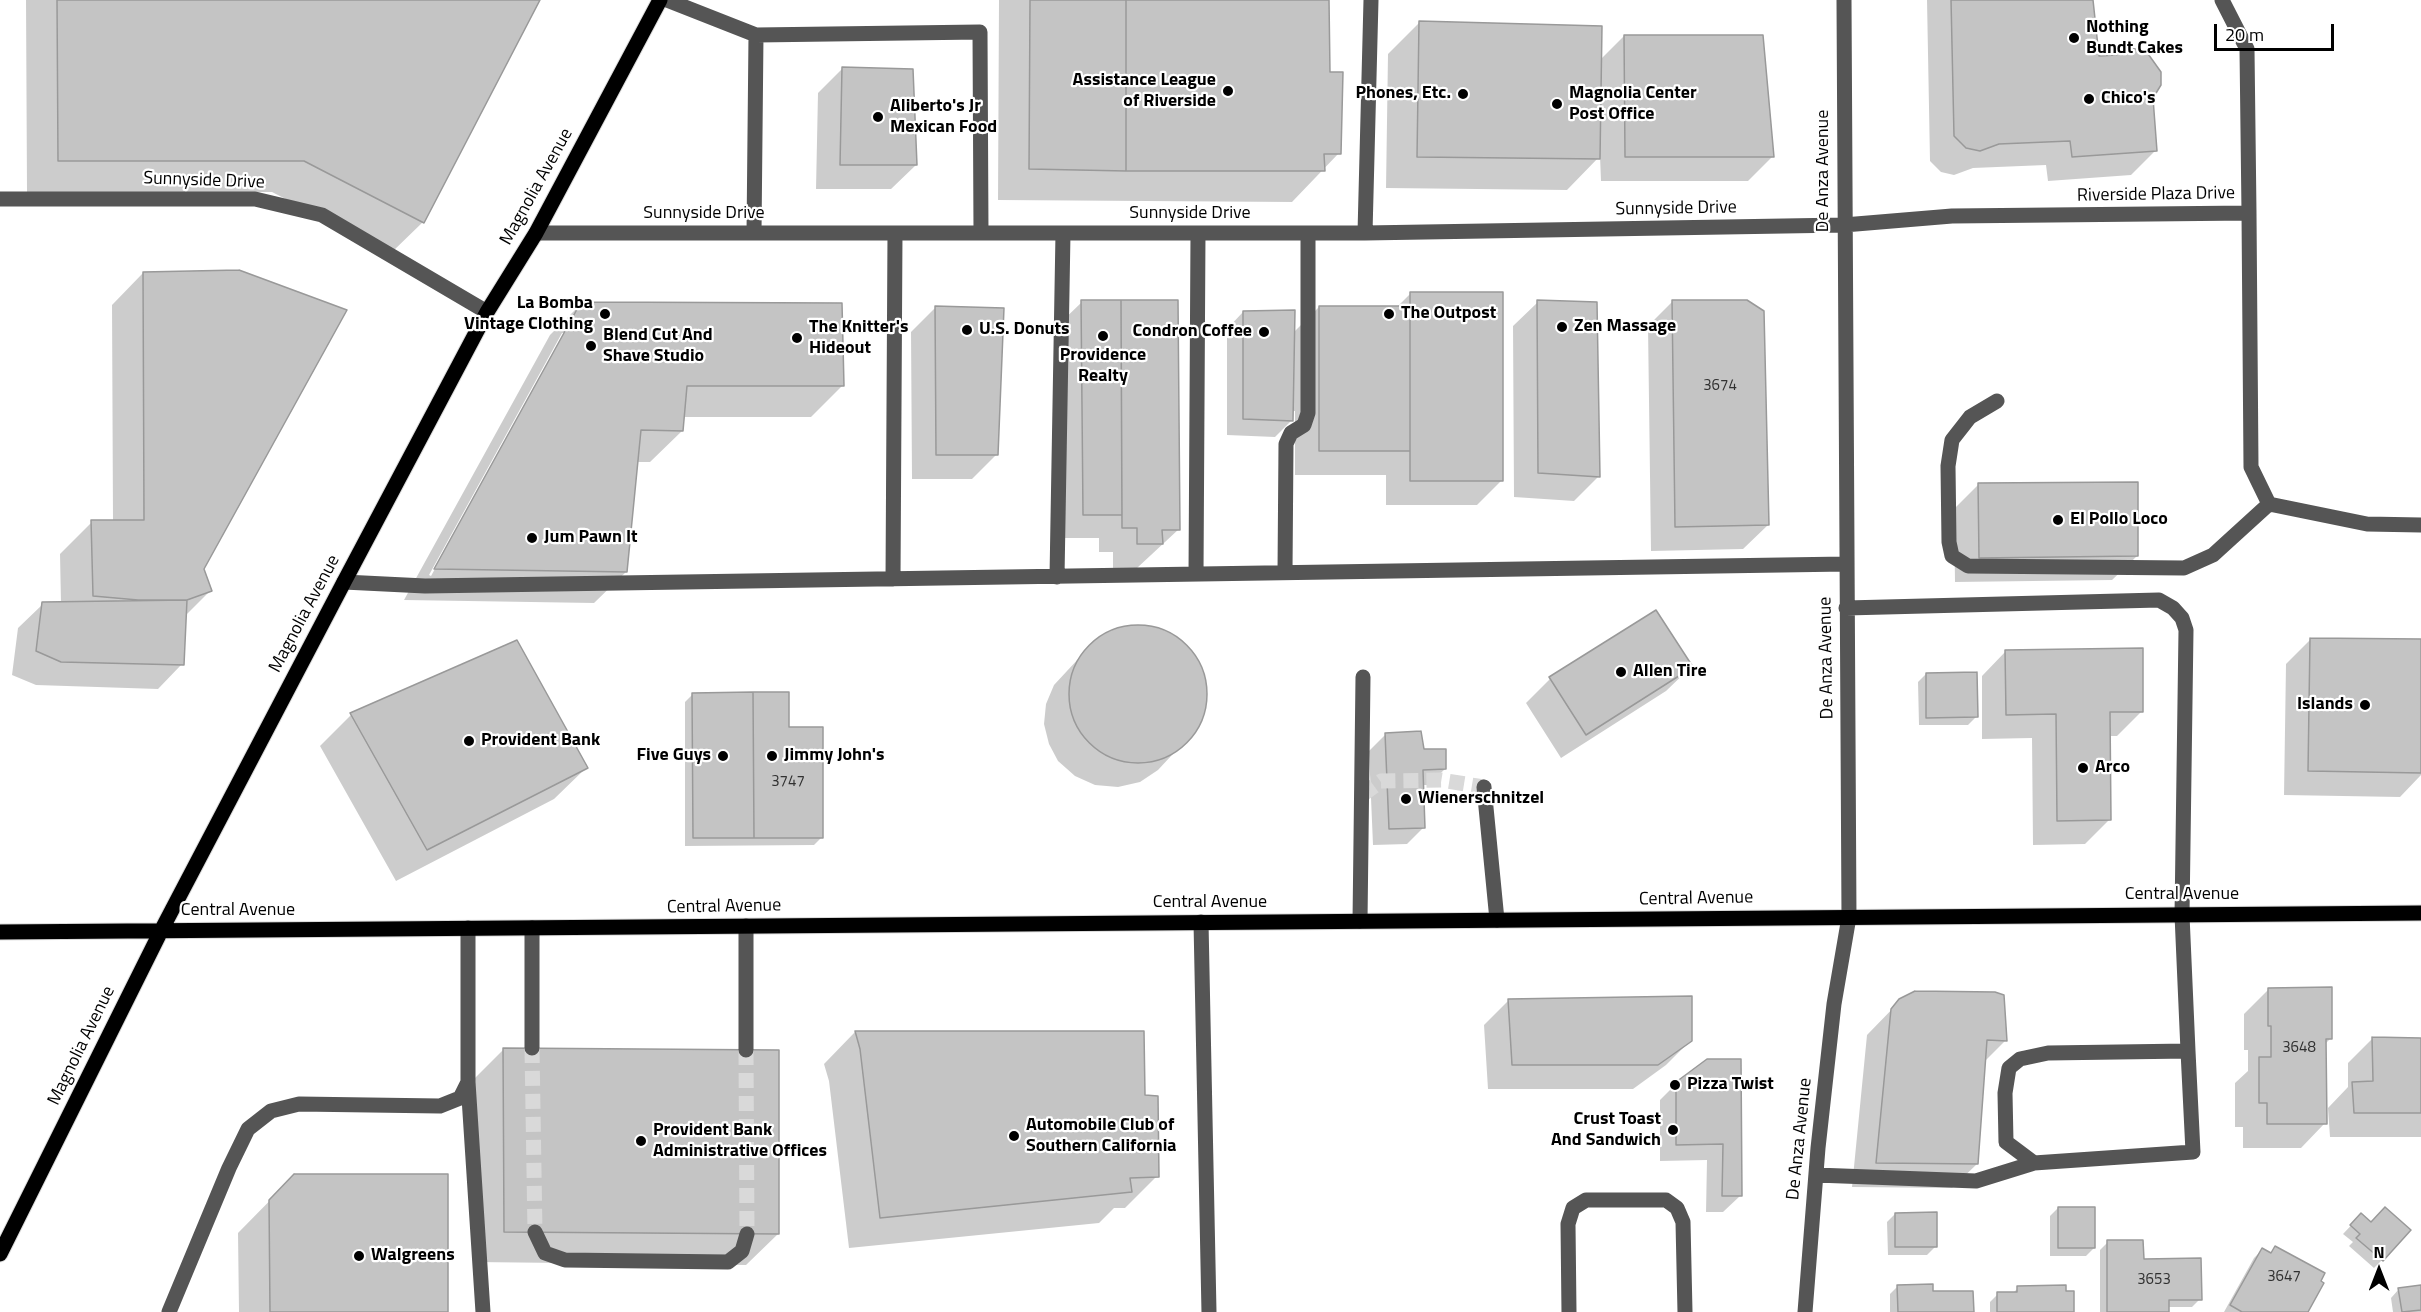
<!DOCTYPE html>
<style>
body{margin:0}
#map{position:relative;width:2421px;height:1312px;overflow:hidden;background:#fff;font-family:"Titillium Web",sans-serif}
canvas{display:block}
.north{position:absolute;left:2349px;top:1240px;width:60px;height:60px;-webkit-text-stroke:4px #fff;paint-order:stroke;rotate:0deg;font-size:16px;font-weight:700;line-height:24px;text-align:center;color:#000}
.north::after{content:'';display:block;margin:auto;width:21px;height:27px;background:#000;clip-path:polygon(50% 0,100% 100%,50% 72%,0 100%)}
.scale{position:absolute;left:2214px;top:24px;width:120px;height:27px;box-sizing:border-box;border:3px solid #000;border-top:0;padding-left:8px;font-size:18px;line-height:21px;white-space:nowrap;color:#000;-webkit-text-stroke:4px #fff;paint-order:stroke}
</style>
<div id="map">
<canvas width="2421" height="1312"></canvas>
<div class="north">N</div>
<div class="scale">20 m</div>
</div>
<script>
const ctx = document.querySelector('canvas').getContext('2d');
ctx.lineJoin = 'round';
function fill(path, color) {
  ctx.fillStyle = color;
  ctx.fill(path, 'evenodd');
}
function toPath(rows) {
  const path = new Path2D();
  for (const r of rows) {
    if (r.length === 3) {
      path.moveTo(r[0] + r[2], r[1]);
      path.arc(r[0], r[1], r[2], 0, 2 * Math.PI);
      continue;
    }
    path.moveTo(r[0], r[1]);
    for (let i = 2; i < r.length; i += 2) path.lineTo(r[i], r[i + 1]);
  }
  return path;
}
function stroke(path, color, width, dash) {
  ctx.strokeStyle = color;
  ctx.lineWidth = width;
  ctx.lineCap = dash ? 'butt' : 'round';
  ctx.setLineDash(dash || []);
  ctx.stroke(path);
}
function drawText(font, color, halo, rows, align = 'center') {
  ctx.font = font + ' "Titillium Web",sans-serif';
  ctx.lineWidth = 4.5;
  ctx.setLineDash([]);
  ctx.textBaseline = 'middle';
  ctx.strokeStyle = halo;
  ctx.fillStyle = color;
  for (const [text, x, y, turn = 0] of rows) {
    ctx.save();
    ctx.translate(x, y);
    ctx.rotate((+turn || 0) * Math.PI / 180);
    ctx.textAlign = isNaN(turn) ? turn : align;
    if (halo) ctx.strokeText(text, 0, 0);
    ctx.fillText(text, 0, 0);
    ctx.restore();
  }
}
const shadow = toPath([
 [26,0,538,0,423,222,391,253,272,192,27,192],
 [999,0,1328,0,1328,73,1342,73,1339,153,1292,202,998,200],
 [1927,0,2091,0,2097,58,2145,52,2160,72,2152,98,2155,151,2131,175,2048,181,2046,165,1973,168,1954,175,1941,172,1930,161],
 [1420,22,1600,60,1624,36,1772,157,1748,181,1601,181,1600,156,1567,190,1386,188,1388,54],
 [843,68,916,165,891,189,816,189,818,93],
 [143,273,202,569,210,591,185,616,182,664,158,689,36,685,12,675,18,628,43,604,61,604,60,554,92,522,113,522,112,305],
 [1411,293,1502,480,1477,505,1386,505,1386,475,1295,475,1295,411,1292,411,1292,420,1275,437,1227,435,1227,329,1243,312,1293,333,1319,307,1397,307],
 [1082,302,1179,529,1137,568,1113,568,1113,552,1099,552,1099,538,1059,538,1057,326],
 [1538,302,1599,476,1574,501,1514,497,1513,326],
 [1672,302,1768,525,1743,549,1651,551,1648,326],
 [582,303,842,386,811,417,683,417,682,431,650,462,636,462,626,572,594,603,404,600,550,335],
 [562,333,566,333,431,576,429,575],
 [935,308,997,454,972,479,912,479,911,332],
 [1979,484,2137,556,2112,580,1955,582,1954,509],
 [1128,627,1149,627,1168,634,1185,645,1198,662,1205,684,1205,706,1198,727,1158,770,1140,782,1118,787,1095,785,1075,776,1058,761,1049,744,1044,724,1046,704,1054,685,1092,644,1109,633],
 [2310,640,2421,641,2421,775,2400,797,2284,795,2286,664],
 [2006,651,2142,711,2117,736,2108,736,2109,820,2085,844,2033,845,2032,738,1982,739,1982,676],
 [1691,667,1666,691,1561,758,1526,703,1550,679],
 [1926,674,1976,717,1968,725,1919,725,1918,682],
 [693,694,788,728,822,837,814,845,685,846,685,702],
 [351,715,586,768,554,799,396,881,320,746],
 [1386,734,1423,751,1445,769,1428,785,1422,785,1424,827,1407,844,1373,845,1369,751],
 [2268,990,2331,1038,2325,1044,2325,1123,2301,1148,2243,1148,2243,1127,2235,1127,2235,1083,2248,1071,2248,1050,2244,1050,2244,1014],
 [1509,1000,1691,1040,1666,1065,1633,1089,1488,1089,1484,1025],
 [1900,1001,2005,1041,1984,1062,1977,1164,1952,1188,1852,1187,1867,1035],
 [855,1032,1143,1097,1157,1176,1125,1208,1114,1208,1099,1223,849,1248,829,1081,824,1064],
 [2372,1039,2421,1039,2421,1137,2330,1137,2328,1108,2348,1087,2348,1063],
 [504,1049,778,1234,746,1265,473,1262,472,1081],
 [1740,1060,1740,1196,1723,1212,1706,1212,1707,1160,1660,1161,1660,1100,1677,1083],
 [295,1175,447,1312,239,1312,238,1233],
 [2058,1208,2094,1248,2086,1256,2050,1256,2050,1216],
 [1895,1214,1935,1247,1927,1255,1888,1255,1887,1222],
 [2361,1215,2382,1260,2374,1268,2349,1246,2353,1242,2343,1234],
 [2108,1242,2143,1260,2200,1299,2192,1307,2168,1307,2168,1312,2100,1312,2100,1250],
 [2276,1248,2306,1312,2224,1312,2254,1258,2262,1250,2269,1254],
 [1898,1286,1931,1293,1972,1312,1890,1312,1890,1294],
 [2421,1286,2421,1312,2393,1312,2391,1298,2399,1289],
 [2018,1288,2073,1312,1990,1312,1990,1302,1998,1294,2012,1294]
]);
const building = toPath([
 [57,0,540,0,424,223,304,161,58,161,57,0],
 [1030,0,1126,0,1126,171,1029,169,1030,0],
 [1126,0,1329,0,1330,72,1343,72,1341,154,1324,154,1325,171,1126,171,1126,0],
 [1951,0,2093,0,2099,56,2116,55,2130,48,2146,51,2161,72,2161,85,2153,98,2157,151,2072,157,2070,141,1999,144,1980,151,1966,148,1954,136,1951,0],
 [1419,21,1602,26,1600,159,1417,157,1419,21],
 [1624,35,1763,35,1774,157,1625,157,1624,35],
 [842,67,913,69,917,165,840,165,842,67],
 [239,270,347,310,204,569,212,591,187,600,138,600,93,596,91,520,144,520,143,272,239,270],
 [1410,292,1503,292,1503,481,1410,481,1410,292],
 [1081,300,1121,300,1122,515,1083,515,1081,300],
 [1121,300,1178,300,1180,530,1162,530,1163,544,1137,544,1137,528,1122,528,1121,300],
 [1537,300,1597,302,1600,477,1538,473,1537,300],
 [1672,300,1747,300,1764,311,1769,525,1675,527,1672,300],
 [581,302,842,303,844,386,687,386,683,431,641,430,627,572,434,569,581,302],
 [935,306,1004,308,998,455,936,455,935,306],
 [1319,306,1410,306,1410,451,1319,451,1319,306],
 [1295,310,1293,421,1243,419,1243,311,1295,310],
 [2138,482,2138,556,1979,558,1978,483,2138,482],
 [187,600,184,665,61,662,36,651,42,602,187,600],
 [1656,610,1693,667,1586,735,1549,677,1656,610],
 [1138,694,69],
 [2310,638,2421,639,2421,773,2308,771,2310,638],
 [517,640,588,768,427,850,350,713,517,640],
 [2143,648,2143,712,2110,712,2111,820,2057,821,2056,714,2006,715,2005,650,2143,648],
 [1977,672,1978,717,1926,718,1926,673,1977,672],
 [753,692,789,692,789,727,823,727,823,838,754,838,753,692],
 [753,692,754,838,693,838,692,693,753,692],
 [1421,731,1424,749,1446,749,1446,769,1423,770,1425,828,1389,829,1385,733,1421,731],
 [2332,987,2332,1039,2326,1039,2327,1124,2267,1124,2267,1103,2259,1103,2259,1057,2271,1057,2271,1026,2268,1026,2268,988,2332,987],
 [1915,991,1995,992,2004,995,2007,1041,1987,1040,1978,1164,1876,1163,1891,1009,1899,999,1915,991],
 [1692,996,1692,1041,1658,1065,1512,1065,1508,999,1692,996],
 [855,1031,1144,1031,1145,1095,1158,1096,1159,1177,1130,1178,1132,1192,880,1218,860,1049,855,1031],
 [2372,1037,2421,1038,2421,1113,2354,1113,2352,1082,2373,1081,2372,1037],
 [503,1048,779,1050,779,1234,504,1232,503,1048],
 [1707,1059,1741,1059,1742,1196,1722,1196,1723,1144,1676,1145,1676,1082,1707,1059],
 [294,1174,448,1174,448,1312,270,1312,269,1200,294,1174],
 [2058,1207,2095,1207,2095,1248,2058,1248,2058,1207],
 [2385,1207,2411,1230,2383,1261,2356,1238,2360,1234,2350,1225,2361,1213,2371,1222,2385,1207],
 [1937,1212,1937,1247,1895,1247,1895,1213,1937,1212],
 [2107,1240,2143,1240,2144,1259,2201,1258,2202,1300,2169,1300,2169,1312,2107,1312,2107,1240],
 [2275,1246,2325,1273,2321,1281,2324,1283,2308,1312,2242,1312,2230,1305,2262,1248,2271,1253,2275,1246],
 [1933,1284,1933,1291,1973,1291,1974,1312,1898,1312,1897,1285,1933,1284],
 [2066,1285,2066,1291,2074,1291,2074,1312,1997,1312,1997,1292,2017,1292,2017,1286,2066,1285],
 [2421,1285,2421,1310,2402,1312,2398,1288,2421,1285]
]);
const minorTunnel = toPath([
 [1362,795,1381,781,1441,780,1484,787],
 [532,1048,535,1232],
 [746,1050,747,1234]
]);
const minor = toPath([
 [667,0,756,35,980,32,981,233],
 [0,199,255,199,322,215,487,312],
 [2249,213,2251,467,2269,504,2367,524,2421,525],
 [536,233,1365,233,1844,225,1952,216,2249,213,2247,49,2222,0],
 [754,233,756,35],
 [1365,233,1371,0],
 [1997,401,1970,417,1952,440,1948,466,1949,542,1952,556,1968,566,2184,568,2213,555,2269,504],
 [1285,572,1286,444,1291,433,1304,425,1308,413,1308,233],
 [1196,574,1198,233],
 [1057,577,1063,233],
 [893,579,895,233],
 [344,582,425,586,1846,564],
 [1846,608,2159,600,2173,608,2182,618,2186,630,2182,915,2188,1051,2193,1152,2034,1163,2006,1142,2005,1093,2009,1068,2020,1059,2048,1053,2188,1051],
 [1484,787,1497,920],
 [1360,921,1363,677],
 [1201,922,1209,1312],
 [746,926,746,1050],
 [532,928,532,1048],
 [468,1082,483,1312],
 [1816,1175,1976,1181,2034,1163],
 [535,1232,545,1253,565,1260,728,1262,742,1251,747,1234],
 [169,1312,229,1168,248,1129,271,1111,299,1104,440,1106,460,1098,468,1082,468,928],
 [1569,1312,1568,1224,1573,1208,1586,1200,1666,1200,1677,1208,1683,1222,1685,1312],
 [1805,1312,1818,1148,1834,1004,1849,917,1844,0]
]);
const major = toPath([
 [0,932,2421,913],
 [0,1254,161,931,344,582,487,312,536,233,660,0]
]);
const markers = [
 [2074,38,6,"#000"],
 [1228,91,6,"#000"],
 [1463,94,6,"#000"],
 [2089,99,6,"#000"],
 [1557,104,6,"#000"],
 [878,117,6,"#000"],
 [605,314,6,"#000"],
 [1389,314,6,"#000"],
 [1562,327,6,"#000"],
 [967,330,6,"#000"],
 [1264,332,6,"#000"],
 [1103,336,6,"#000"],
 [797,338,6,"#000"],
 [591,346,6,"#000"],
 [2058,520,6,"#000"],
 [532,538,6,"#000"],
 [1621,672,6,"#000"],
 [2365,705,6,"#000"],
 [469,741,6,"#000"],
 [723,756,6,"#000"],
 [772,756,6,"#000"],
 [2083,768,6,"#000"],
 [1406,799,6,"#000"],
 [1675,1085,6,"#000"],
 [1673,1130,6,"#000"],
 [1014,1136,6,"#000"],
 [641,1141,6,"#000"],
 [359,1256,6,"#000"]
];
const numberNames = [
 ["3674",1720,386],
 ["3747",788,782],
 ["3648",2299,1048],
 ["3647",2284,1277],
 ["3653",2154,1280]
];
const poiNames = [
 ["Nothing",2086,28],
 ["Bundt Cakes",2086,49],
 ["Assistance League",1216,81,"right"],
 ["of Riverside",1216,102,"right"],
 ["Phones, Etc.",1451,94,"right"],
 ["Magnolia Center",1569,94],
 ["Post Office",1569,115],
 ["Chico's",2101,99],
 ["Aliberto's Jr",890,107],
 ["Mexican Food",890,128],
 ["La Bomba",593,304,"right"],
 ["Vintage Clothing",593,325,"right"],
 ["The Outpost",1401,314],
 ["Zen Massage",1574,327],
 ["The Knitter's",809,328],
 ["Hideout",809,349],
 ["U.S. Donuts",979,330],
 ["Condron Coffee",1252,332,"right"],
 ["Blend Cut And",603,336],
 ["Shave Studio",603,357],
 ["Providence",1103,356,"center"],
 ["Realty",1103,377,"center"],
 ["El Pollo Loco",2070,520],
 ["Jum Pawn It",544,538],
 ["Allen Tire",1633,672],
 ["Islands",2353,705,"right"],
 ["Provident Bank",481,741],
 ["Five Guys",711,756,"right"],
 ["Jimmy John's",784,756],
 ["Arco",2095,768],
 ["Wienerschnitzel",1418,799],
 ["Pizza Twist",1687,1085],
 ["Crust Toast",1661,1120,"right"],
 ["And Sandwich",1661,1141,"right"],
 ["Automobile Club of",1026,1126],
 ["Southern California",1026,1147],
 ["Provident Bank",653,1131],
 ["Administrative Offices",653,1152],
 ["Walgreens",371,1256]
];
const streetNames = [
 ["De Anza Avenue",1824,171,-90],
 ["Sunnyside Drive",204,181,2],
 ["Magnolia Avenue",537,187,-61],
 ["Riverside Plaza Drive",2156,195,-1],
 ["Sunnyside Drive",1676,209,-1],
 ["Sunnyside Drive",704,214],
 ["Sunnyside Drive",1190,214],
 ["Magnolia Avenue",305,614,-62],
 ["De Anza Avenue",1827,658,-91],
 ["Central Avenue",2182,895],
 ["Central Avenue",1696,899,-1],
 ["Central Avenue",1210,903],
 ["Central Avenue",724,907,-1],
 ["Central Avenue",238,911],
 ["Magnolia Avenue",82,1046,-64],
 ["De Anza Avenue",1800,1139,-84]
];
fill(shadow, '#0003');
fill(building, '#c4c4c4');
stroke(building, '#999', 1.5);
stroke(minorTunnel, '#d9d9d9', 15, [15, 8]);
stroke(major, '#dbdbdb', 17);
stroke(minor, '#555', 15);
stroke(major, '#000', 15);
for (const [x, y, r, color] of markers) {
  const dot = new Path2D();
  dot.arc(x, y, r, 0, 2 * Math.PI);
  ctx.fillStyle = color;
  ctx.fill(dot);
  stroke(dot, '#fff', 2);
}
drawText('15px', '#313131', null, numberNames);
drawText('bold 18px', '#000', '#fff', poiNames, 'left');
drawText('18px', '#000', '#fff', streetNames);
</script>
